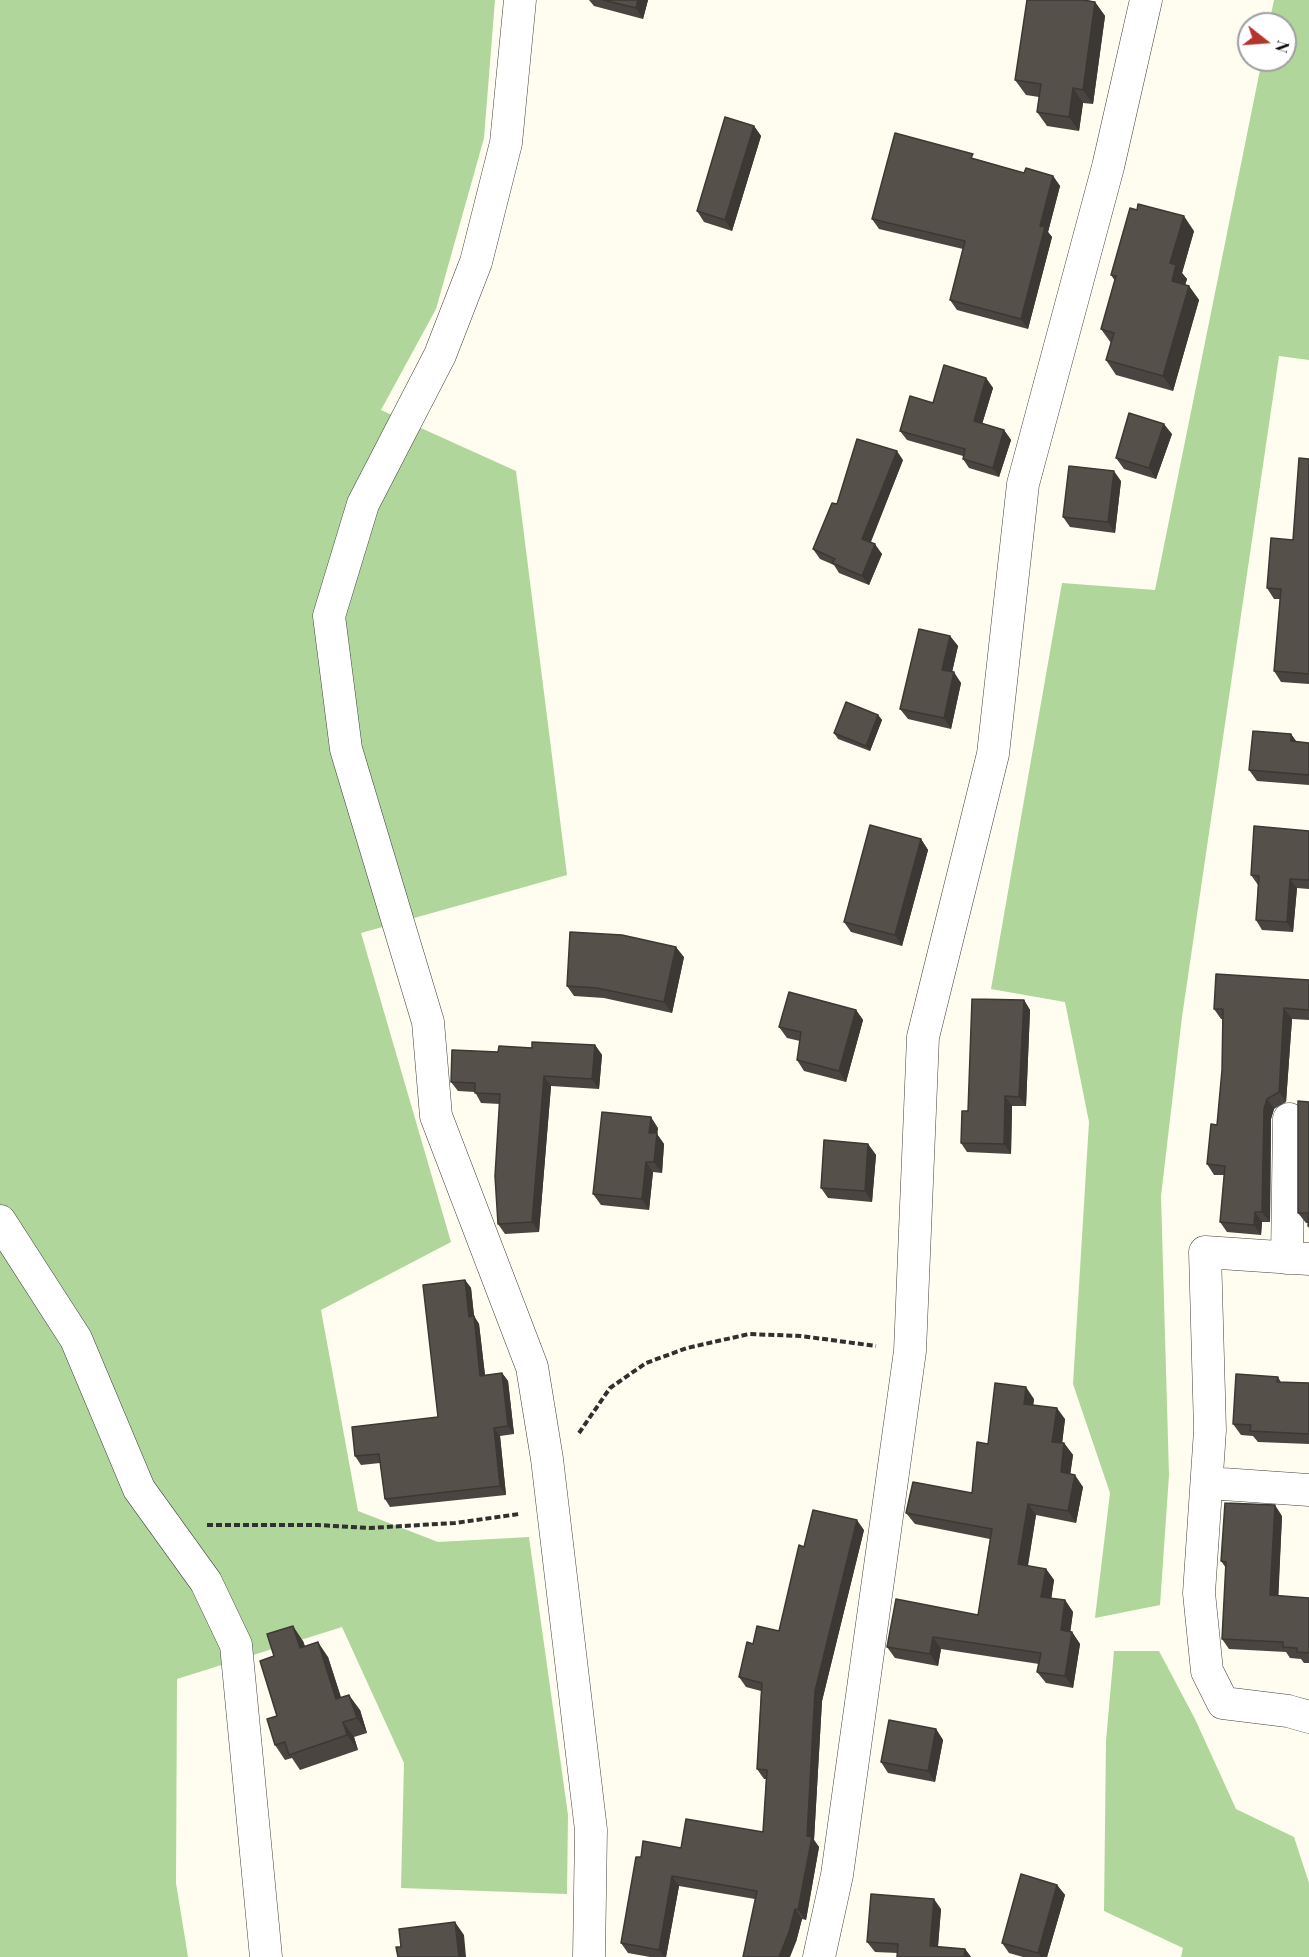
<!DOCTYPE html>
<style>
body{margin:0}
#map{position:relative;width:1309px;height:1957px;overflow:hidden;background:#fefdef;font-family:"Playfair Display",serif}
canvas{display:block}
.north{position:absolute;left:1237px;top:12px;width:60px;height:60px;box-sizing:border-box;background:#fff;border:2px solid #9f9f9f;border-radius:50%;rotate:107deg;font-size:16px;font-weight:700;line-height:24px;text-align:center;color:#0e0e0e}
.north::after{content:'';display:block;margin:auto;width:21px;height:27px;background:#b6342e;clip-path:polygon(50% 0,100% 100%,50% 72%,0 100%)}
</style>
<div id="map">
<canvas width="1309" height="1957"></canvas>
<div class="north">N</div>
</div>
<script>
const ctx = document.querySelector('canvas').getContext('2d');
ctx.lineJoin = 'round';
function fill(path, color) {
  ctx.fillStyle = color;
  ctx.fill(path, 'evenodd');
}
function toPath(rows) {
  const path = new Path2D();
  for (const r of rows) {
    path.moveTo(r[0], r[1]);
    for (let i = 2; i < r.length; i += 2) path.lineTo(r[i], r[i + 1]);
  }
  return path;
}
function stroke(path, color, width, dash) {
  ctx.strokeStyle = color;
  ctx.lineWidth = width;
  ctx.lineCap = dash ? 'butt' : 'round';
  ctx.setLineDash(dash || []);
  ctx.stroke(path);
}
const forest = toPath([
 [0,0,495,0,484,138,436,309,381,410,516,471,567,875,361,933,451,1242,321,1310,358,1511,438,1542,529,1537,568,1815,567,1894,401,1888,404,1763,342,1627,177,1679,176,1883,188,1957,0,1957],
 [1274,0,1309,0,1309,360,1279,356,1182,1017,1161,1196,1169,1475,1160,1605,1095,1618,1110,1493,1073,1384,1089,1122,1065,1002,991,989,1062,583,1155,590,1262,60,1285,60,1285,24,1269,24],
 [1114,1651,1159,1651,1195,1719,1236,1809,1294,1837,1309,1883,1309,1957,1181,1957,1183,1948,1104,1911,1106,1741]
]);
const path = toPath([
 [579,1433,610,1388,646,1363,687,1348,749,1334,801,1336,876,1346],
 [207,1525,318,1525,369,1528,455,1523,519,1514]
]);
const minor = toPath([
 [520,0,506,143,476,262,440,355,363,504,329,616,346,749,428,1022,436,1116,532,1367,547,1459,591,1830,589,1957],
 [0,1221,76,1339,139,1489,206,1582,236,1645,266,1957],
 [1287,1258,1289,1119],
 [1309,1259,1205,1252,1210,1430,1199,1593,1207,1671,1223,1703,1288,1711,1309,1717],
 [1208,1483,1309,1490],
 [819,1957,837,1875,910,1351,923,1037,993,754,1023,484,1108,167,1146,0]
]);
const wall = toPath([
 [589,0,648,0,643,19,594,6],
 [1027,0,1087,0,1095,2,1105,16,1093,104,1083,103,1079,131,1047,126,1037,112,1039,97,1026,95,1015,80],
 [754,126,761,136,732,231,704,222,697,211],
 [976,159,1024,173,1053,176,1060,186,1048,232,1052,237,1028,329,957,310,950,300,963,249,879,229,872,219],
 [1194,231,1182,273,1187,279,1185,285,1189,286,1199,300,1173,391,1116,375,1106,360,1111,343,1101,329,1115,281,1111,275],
 [986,378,993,388,982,424,1004,430,1011,440,999,477,969,468,963,459,963,456,907,440,900,431,933,403],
 [1172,434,1156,479,1124,469,1116,458],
 [1309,459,1309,684,1281,682,1274,671,1280,599,1274,599,1267,588,1293,540],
 [903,460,871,542,882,554,869,585,839,573,834,565,820,559,813,549,837,504],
 [1121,481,1115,533,1070,527,1063,517],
 [950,636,958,646,952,672,961,683,951,729,908,719,900,709],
 [878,715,882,720,870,751,838,739,834,733],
 [1291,734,1296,742,1309,743,1309,785,1257,781,1249,770],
 [1309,831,1309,889,1297,888,1293,932,1262,930,1256,920,1258,885,1251,875],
 [921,839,928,850,902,946,851,932,844,922],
 [684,957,672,1013,604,998,574,996,567,986],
 [1309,980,1309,1020,1292,1019,1286,1102,1274,1109,1271,1119,1270,1222,1262,1222,1261,1235,1227,1232,1220,1222,1224,1175,1214,1175,1207,1164,1217,1125,1222,1070,1223,1019,1221,1019,1214,1009],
 [1024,1000,1030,1010,1026,1106,1012,1106,1011,1154,967,1152,961,1143,968,1111],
 [856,1010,863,1020,846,1082,804,1071,797,1060,800,1041,787,1038,779,1027],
 [595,1045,602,1055,599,1089,551,1086,539,1232,505,1234,498,1224,500,1104,481,1103,475,1092,458,1091,451,1082,498,1052,532,1048],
 [1309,1102,1309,1228,1308,1226,1308,1223,1306,1223,1298,1213],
 [658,1128,657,1134,664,1144,662,1173,653,1172,649,1210,601,1205,593,1194],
 [868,1144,876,1155,872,1202,828,1198,821,1188],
 [465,1280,471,1288,474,1316,479,1324,485,1375,502,1373,508,1381,514,1434,500,1436,506,1495,390,1507,385,1499,380,1463,361,1465,355,1456,438,1417],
 [1278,1377,1281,1382,1309,1383,1309,1444,1258,1442,1253,1436,1241,1435,1233,1424],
 [1034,1399,1033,1405,1065,1419,1062,1443,1064,1443,1073,1455,1070,1474,1083,1487,1076,1523,1036,1515,1028,1566,1046,1569,1054,1580,1051,1598,1065,1600,1073,1612,1070,1632,1072,1632,1080,1644,1073,1688,1046,1683,1037,1672,1039,1664,941,1649,938,1666,895,1658,887,1647,978,1615,990,1539,915,1524,906,1513,972,1493,988,1444],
 [1282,1516,1278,1596,1309,1598,1309,1663,1304,1663,1301,1659,1290,1658,1286,1652,1229,1649,1222,1639,1226,1568,1221,1561],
 [864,1530,822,1701,814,1840,819,1847,806,1920,802,1919,796,1942,755,1899,679,1886,666,1957,650,1957,628,1953,621,1943,641,1857,681,1848,763,1832,766,1779,764,1779,757,1769,761,1691,746,1687,739,1677,753,1644,779,1631,804,1547],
 [303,1641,305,1646,328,1657,341,1697,360,1710,367,1733,354,1737,358,1750,300,1770,292,1758,285,1760,275,1745,277,1716],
 [936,1729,943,1740,935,1782,888,1773,881,1762],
 [1057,1885,1065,1895,1047,1957,1023,1957,1009,1953,1002,1943],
 [941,1909,938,1947,965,1949,971,1957,897,1957,898,1953,875,1952,867,1942]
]);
const shadedWall = toPath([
 [638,0,648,0,643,19,636,8],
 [1095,2,1105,16,1093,104,1083,90],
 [1073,88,1083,103,1079,131,1069,117],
 [754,126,761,136,732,231,725,220],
 [1053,176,1060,186,1048,232,1052,237,1028,329,1021,319,1040,226],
 [1184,216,1194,231,1182,273,1187,279,1182,295,1172,281,1170,263],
 [1189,286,1199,300,1173,391,1163,376],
 [986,378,993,388,980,431,974,421],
 [1164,424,1172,434,1156,479,1149,468],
 [1004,430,1011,440,999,477,993,468],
 [897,451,903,460,868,548,862,539],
 [1114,471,1121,481,1115,533,1108,522],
 [875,544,882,554,869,585,862,576],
 [950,636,958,646,950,681,942,670],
 [954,672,961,683,951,729,944,718],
 [878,715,882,720,870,751,866,746],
 [1291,734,1299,745,1291,741],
 [921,839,928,850,902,946,895,935],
 [1290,879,1297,888,1293,932,1287,922],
 [676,947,684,957,672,1013,664,1002],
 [1024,1000,1030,1010,1026,1106,1019,1097],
 [1284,1008,1292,1019,1286,1102,1279,1092],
 [856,1010,863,1020,846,1082,839,1071],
 [595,1045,602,1055,599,1089,592,1079],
 [544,1076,551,1086,539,1232,532,1222],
 [1005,1096,1012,1106,1011,1154,1004,1144],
 [1267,1099,1274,1109,1271,1119,1270,1222,1262,1212,1264,1109],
 [651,1117,658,1128,657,1134,664,1144,662,1173,654,1162,649,1133],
 [868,1144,876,1155,872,1202,865,1191],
 [646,1162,653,1172,649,1210,642,1199],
 [1255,1212,1262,1222,1261,1235,1254,1225],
 [465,1280,471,1288,474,1316,479,1324,486,1384,480,1376,469,1317],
 [502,1373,508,1381,514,1434,508,1426],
 [1026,1387,1034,1399,1032,1416,1024,1404],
 [1057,1408,1065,1419,1061,1453,1052,1442],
 [494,1428,500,1436,506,1495,500,1486],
 [1064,1443,1073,1455,1069,1484,1061,1472],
 [1075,1475,1083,1487,1076,1523,1068,1511],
 [1028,1504,1036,1515,1026,1576,1018,1564],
 [1275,1505,1282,1516,1278,1606,1270,1595],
 [857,1520,864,1530,822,1701,814,1840,819,1847,806,1920,798,1910,807,1836,815,1691],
 [1046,1569,1054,1580,1050,1608,1041,1597],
 [1065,1600,1073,1612,1069,1642,1061,1630],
 [293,1626,303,1641,310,1663,300,1648],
 [1072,1632,1080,1644,1073,1688,1065,1676],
 [933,1637,941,1649,938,1666,930,1654],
 [318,1642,328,1657,346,1714,336,1699],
 [349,1695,360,1710,367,1733,357,1718],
 [343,1722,354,1737,358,1750,347,1735],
 [936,1729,943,1740,935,1782,928,1771],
 [672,1876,679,1886,666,1957,664,1957,659,1950],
 [1057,1885,1065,1895,1047,1957,1041,1957,1038,1953],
 [934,1899,941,1909,937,1957,930,1946],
 [795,1909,802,1919,796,1942,790,1957,779,1957],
 [455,1922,464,1935,466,1957,459,1957],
 [965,1949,971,1957,964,1957]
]);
const building = toPath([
 [603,0,638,0,636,8,603,0],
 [1027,0,1082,0,1095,2,1083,90,1073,88,1069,117,1037,112,1041,84,1015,80,1027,0],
 [725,117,754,126,725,220,697,211,725,117],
 [895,133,973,154,971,158,1024,173,1026,168,1053,176,1040,226,1045,227,1021,319,950,300,965,241,872,219,895,133],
 [1138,204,1184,216,1170,263,1176,265,1172,281,1189,286,1163,376,1106,360,1114,333,1101,329,1116,276,1111,275,1130,208,1137,210,1138,204],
 [944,365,986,378,974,421,1004,430,993,468,963,459,965,449,900,431,910,396,933,403,944,365],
 [1129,413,1164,424,1149,468,1116,458,1129,413],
 [857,439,897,451,862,539,875,544,862,576,832,563,835,559,813,549,832,503,837,504,857,439],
 [1299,458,1309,459,1309,674,1274,671,1281,589,1267,588,1271,538,1293,540,1299,458],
 [1069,466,1114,471,1108,522,1063,517,1069,466],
 [919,629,950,636,942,670,954,672,944,718,900,709,919,629],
 [846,702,878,715,866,746,834,733,846,702],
 [1253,731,1291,734,1291,741,1309,743,1309,775,1249,770,1253,731],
 [870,825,921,839,895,935,844,922,870,825],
 [1254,826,1309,831,1309,880,1290,879,1287,922,1256,920,1259,876,1251,875,1254,826],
 [570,932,622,935,676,947,664,1002,597,988,567,986,570,932],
 [1216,974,1309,980,1309,1010,1284,1008,1279,1092,1267,1099,1264,1109,1262,1212,1255,1212,1254,1225,1220,1222,1225,1166,1207,1164,1211,1124,1217,1125,1222,1070,1223,1009,1214,1009,1216,974],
 [789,992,856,1010,839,1071,797,1060,801,1032,779,1027,789,992],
 [972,999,1024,1000,1019,1097,1005,1096,1004,1144,961,1143,962,1111,968,1111,972,999],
 [532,1042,595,1045,592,1079,544,1076,532,1222,498,1224,495,1176,500,1094,475,1093,475,1083,451,1082,452,1050,498,1052,499,1046,532,1048,532,1042],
 [1298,1101,1309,1102,1309,1226,1308,1226,1309,1213,1298,1213,1298,1101],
 [602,1112,651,1117,649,1133,657,1133,654,1162,646,1162,642,1199,593,1194,602,1112],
 [824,1140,868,1144,865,1191,821,1188,824,1140],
 [465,1280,469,1317,474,1316,480,1376,502,1373,508,1426,494,1428,500,1486,385,1499,379,1454,355,1456,352,1427,438,1417,423,1285,465,1280],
 [1236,1374,1278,1377,1277,1382,1309,1383,1309,1434,1250,1431,1251,1425,1233,1424,1236,1374],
 [995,1383,1026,1387,1024,1404,1057,1408,1052,1442,1064,1443,1061,1472,1075,1475,1068,1511,1028,1504,1018,1564,1046,1569,1041,1597,1065,1600,1061,1630,1072,1632,1065,1676,1037,1672,1041,1653,933,1637,930,1654,887,1647,896,1599,978,1615,992,1529,906,1513,913,1482,972,1493,977,1442,988,1444,995,1383],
 [1225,1503,1275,1505,1270,1595,1309,1598,1309,1653,1297,1652,1297,1648,1283,1647,1283,1642,1222,1639,1226,1562,1221,1561,1225,1503],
 [813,1510,857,1520,815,1691,807,1836,812,1837,798,1910,795,1909,789,1932,779,1957,743,1957,757,1891,672,1876,659,1950,621,1943,636,1857,641,1857,643,1841,681,1848,686,1819,763,1832,767,1770,757,1769,762,1683,739,1677,747,1642,753,1644,757,1626,779,1631,799,1545,804,1547,813,1510],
 [293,1626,300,1648,318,1642,336,1699,349,1695,357,1718,343,1722,347,1735,289,1755,285,1742,275,1745,267,1719,277,1716,260,1661,274,1656,267,1634,293,1626],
 [889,1720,936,1729,928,1771,881,1762,889,1720],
 [1021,1874,1057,1885,1038,1953,1002,1943,1021,1874],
 [871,1894,934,1899,930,1946,965,1949,964,1957,897,1957,898,1944,867,1942,871,1894],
 [455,1922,459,1957,398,1957,396,1947,401,1947,399,1929,455,1922]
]);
fill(forest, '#b0d69b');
stroke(minor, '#414141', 33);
stroke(path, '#303030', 4, [6, 3]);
stroke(minor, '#fff', 32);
fill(wall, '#4a4540');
fill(shadedWall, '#3c3834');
fill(building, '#56504b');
stroke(building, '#3c3834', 1.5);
</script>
